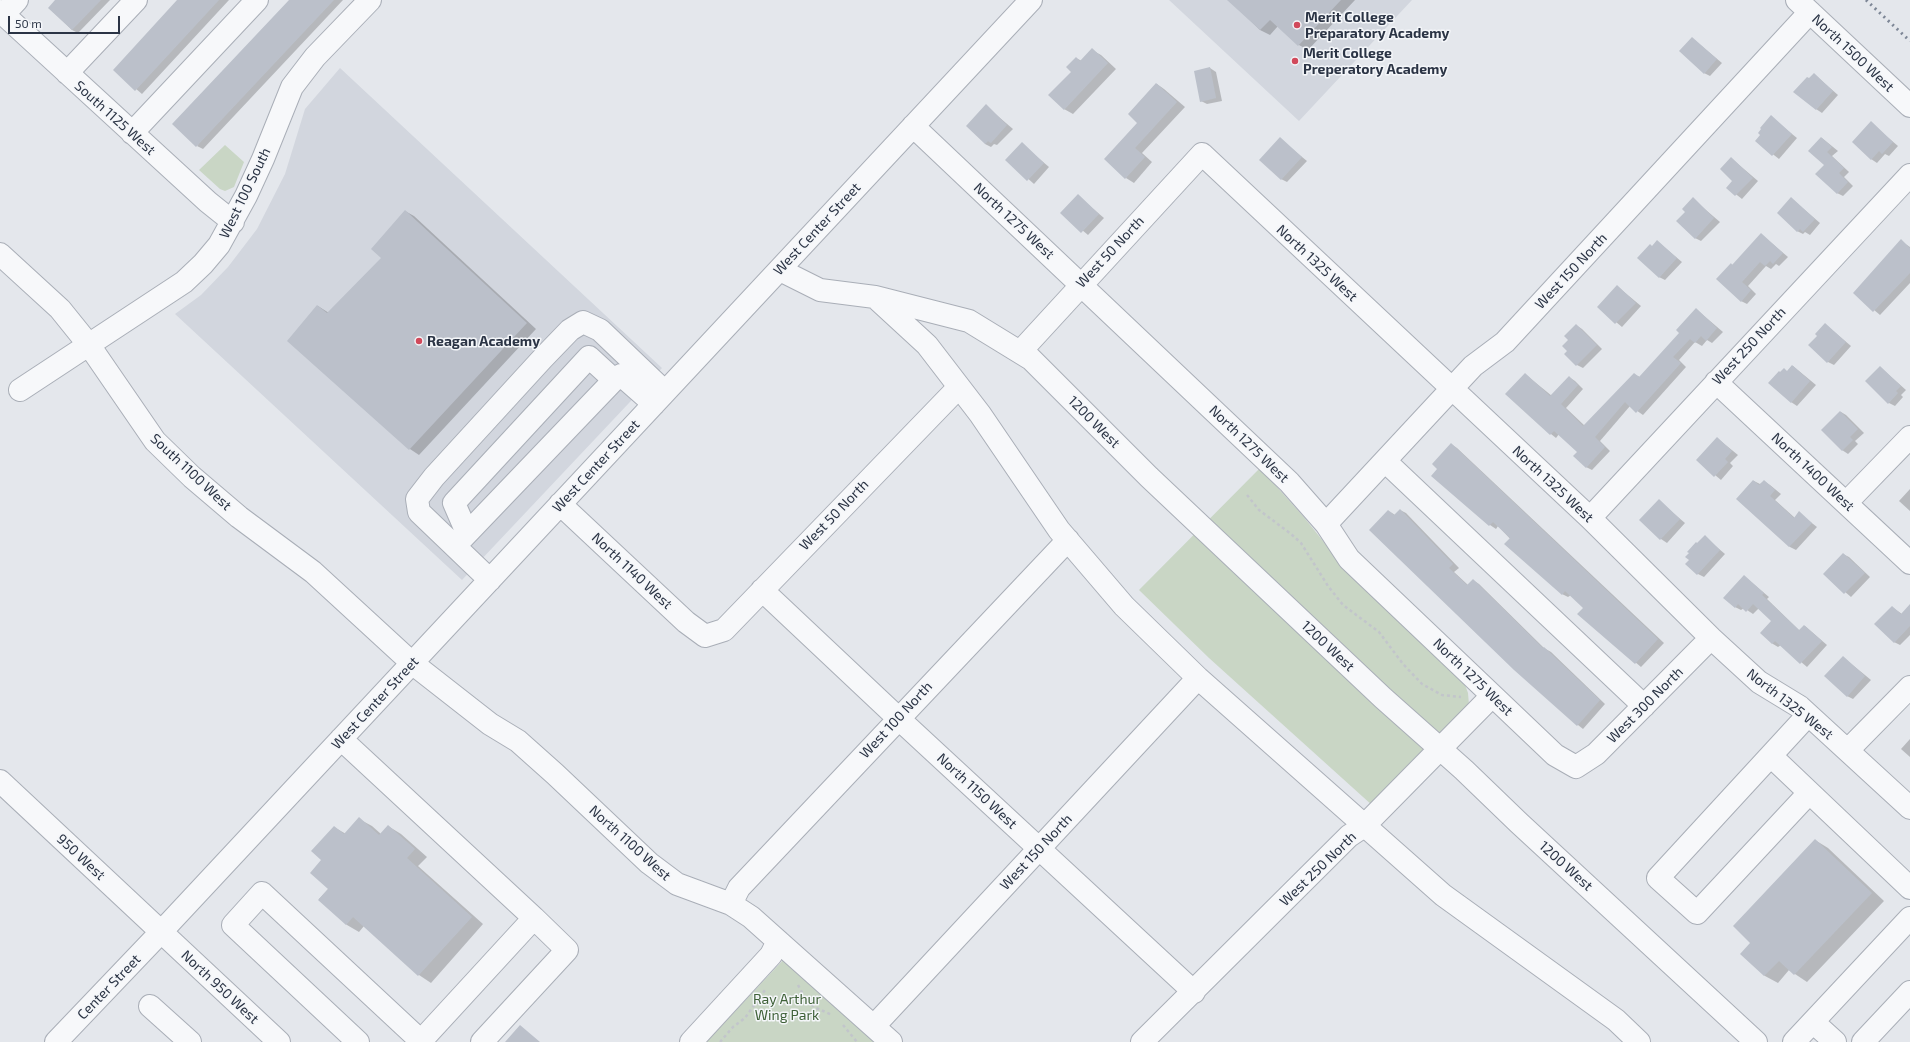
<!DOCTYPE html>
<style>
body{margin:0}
#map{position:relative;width:1910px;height:1042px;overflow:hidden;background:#e4e7ec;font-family:"Exo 2",sans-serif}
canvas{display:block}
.scale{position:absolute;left:8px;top:16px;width:112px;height:18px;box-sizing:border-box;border:2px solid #2b3445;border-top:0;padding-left:5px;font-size:12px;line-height:14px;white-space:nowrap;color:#2b3445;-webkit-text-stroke:3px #f4f6f9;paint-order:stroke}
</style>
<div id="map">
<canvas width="1910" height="1042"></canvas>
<div class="scale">50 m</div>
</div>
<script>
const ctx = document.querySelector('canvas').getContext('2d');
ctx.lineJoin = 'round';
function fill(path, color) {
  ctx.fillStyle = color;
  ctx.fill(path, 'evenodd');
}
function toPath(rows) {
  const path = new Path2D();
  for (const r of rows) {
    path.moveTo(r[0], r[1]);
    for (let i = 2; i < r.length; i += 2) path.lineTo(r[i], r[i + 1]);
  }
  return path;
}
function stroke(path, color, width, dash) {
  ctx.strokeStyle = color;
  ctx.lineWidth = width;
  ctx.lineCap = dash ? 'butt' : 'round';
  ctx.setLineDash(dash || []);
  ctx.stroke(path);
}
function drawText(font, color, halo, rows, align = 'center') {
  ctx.font = font + ' "Exo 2",sans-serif';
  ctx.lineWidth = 3;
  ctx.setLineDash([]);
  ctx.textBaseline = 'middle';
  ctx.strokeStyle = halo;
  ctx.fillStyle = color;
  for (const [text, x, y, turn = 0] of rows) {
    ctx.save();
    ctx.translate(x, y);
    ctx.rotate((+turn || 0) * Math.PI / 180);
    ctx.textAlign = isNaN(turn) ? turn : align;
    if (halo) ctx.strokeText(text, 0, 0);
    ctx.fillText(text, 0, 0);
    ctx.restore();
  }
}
const built = toPath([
 [1169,0,1412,0,1299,121],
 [340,68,662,368,462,580,175,314,201,295,228,267,257,229,285,174,305,109]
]);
const green = toPath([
 [225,145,244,162,234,187,225,191,220,189,199,170],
 [1260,468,1303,516,1343,566,1464,682,1468,693,1469,705,1373,806,1209,658,1139,590],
 [785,958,877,1042,706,1042]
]);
const shadow = toPath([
 [57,0,110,0,78,33,72,30,49,8],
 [180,0,229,0,142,94,114,70],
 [290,0,343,0,203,149,197,146],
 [1229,0,1355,0,1308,50,1299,45,1278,26,1270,35,1260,30],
 [1692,38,1722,63,1710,76,1704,73],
 [1092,50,1101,55,1116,69,1073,114,1064,109,1072,72,1076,58,1082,61],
 [1210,68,1216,72,1222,101,1207,104,1201,101],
 [1814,74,1838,95,1822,113,1816,109,1809,79],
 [1157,84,1164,89,1185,107,1142,153,1152,162,1134,183,1126,178,1139,122],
 [986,106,1013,129,997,145,994,144,991,147,985,144],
 [1771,117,1797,138,1779,159,1756,141,1762,135],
 [1871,123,1898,146,1889,156,1885,154,1877,163,1871,159],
 [1822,138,1838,151,1832,156,1849,172,1844,177,1853,186,1843,196,1837,193],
 [1280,139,1307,161,1287,182,1281,179],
 [1022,144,1049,167,1034,184,1007,160],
 [1731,158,1758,181,1742,199,1728,188,1734,181],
 [1078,196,1104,218,1088,235,1062,213],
 [1791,198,1820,223,1810,235,1805,232,1803,234,1797,231],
 [1693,199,1720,222,1701,241,1695,238,1686,212],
 [405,211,414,216,536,329,419,455,410,449,289,340,318,306,329,313,382,258],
 [1761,234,1788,257,1779,266,1776,264,1771,269,1766,266,1748,286,1756,294,1747,304,1741,301,1731,264,1733,265],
 [1657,241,1682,262,1665,280,1659,277],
 [1901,241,1910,247,1910,283,1880,315,1854,293],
 [1617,286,1641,306,1622,327,1598,307],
 [1696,309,1723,332,1712,343,1707,340,1702,346,1695,342,1679,360,1686,367,1643,415,1630,406,1600,441,1610,451,1592,470,1586,467,1578,452,1559,434,1556,438,1551,434,1525,374,1552,396,1569,377,1575,381,1583,389,1566,408,1585,426,1634,374,1640,377,1681,333],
 [1825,324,1851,346,1834,365,1828,362,1818,336],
 [1576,325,1582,329,1602,349,1583,368,1577,365,1568,351,1570,340],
 [1793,366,1816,385,1797,406,1791,402,1788,372],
 [1880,367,1906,390,1901,395,1903,397,1895,406,1889,403],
 [1841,412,1846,415,1864,433,1855,441,1858,444,1848,454,1842,450],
 [1717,438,1738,455,1730,463,1733,466,1721,480,1697,460],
 [1451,444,1457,448,1664,643,1641,667,1578,614,1584,608,1571,595,1568,597,1562,594,1498,526,1496,529,1490,525,1439,469],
 [1754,481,1760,484,1764,481,1770,485,1781,494,1775,500,1795,518,1799,513,1817,527,1796,550,1790,547,1738,499],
 [1910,489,1910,511,1899,501],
 [1659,501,1685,523,1667,543,1661,539],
 [1400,510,1406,513,1459,568,1454,572,1468,585,1473,580,1479,584,1544,648,1551,652,1605,704,1583,729,1578,725,1389,511,1395,515],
 [1705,537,1725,554,1704,577,1698,574,1698,544],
 [1843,554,1849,557,1870,577,1851,597,1824,574],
 [1744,576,1769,597,1767,599,1800,631,1805,626,1827,645,1807,667,1781,645,1778,647,1773,644,1761,633,1773,621,1759,608,1753,614,1744,608,1741,610,1735,607],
 [1892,607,1902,614,1910,614,1910,635,1900,645,1894,642],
 [1843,657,1871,680,1853,699,1847,696],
 [1910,739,1910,757,1901,749],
 [359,819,372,826,381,834,388,826,401,834,427,857,418,866,483,924,431,983,419,975,364,926,359,932,347,925,319,899,329,888,323,860,334,827,346,834],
 [1815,840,1828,848,1884,901,1807,982,1789,970,1778,983,1765,976,1742,954,1752,943]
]);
const building = toPath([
 [55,0,101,0,72,30,48,8],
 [177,0,219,0,135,91,113,70],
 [289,0,334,0,196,147,172,124],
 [1227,0,1341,0,1298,46,1270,20,1260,30],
 [1692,37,1717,59,1704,74,1679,51],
 [1092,48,1108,63,1064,110,1048,95,1071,72,1066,67,1076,57,1080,61],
 [1210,67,1216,98,1200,102,1194,71],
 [1814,73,1833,91,1816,110,1793,92,1807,77,1809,78],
 [1156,83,1177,102,1135,148,1145,157,1125,179,1104,159,1137,123,1128,114],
 [986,104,1007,125,991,143,988,141,985,144,966,126],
 [1771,115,1792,134,1772,156,1755,141,1760,135,1758,133,1761,129,1760,128],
 [1871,121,1893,142,1882,154,1879,151,1871,160,1852,142],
 [1280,137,1302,157,1281,180,1259,160],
 [1821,137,1832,147,1827,152,1844,168,1839,173,1848,182,1837,194,1815,174,1824,165,1808,151],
 [1022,142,1044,163,1027,181,1005,160],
 [1731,157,1753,178,1735,196,1726,188,1732,181,1720,169],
 [1078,194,1099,214,1081,233,1060,213],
 [1693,197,1714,218,1695,239,1676,221,1685,212,1682,209],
 [1791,197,1815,219,1803,232,1800,229,1797,232,1777,213],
 [405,210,527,323,409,450,287,341,317,305,327,313,381,258,371,249],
 [1761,233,1783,253,1773,264,1770,261,1765,266,1760,262,1742,282,1751,290,1741,302,1716,279,1731,263,1732,265],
 [1901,239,1910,248,1910,273,1873,312,1853,293],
 [1657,240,1677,258,1659,278,1637,258,1650,244,1652,246],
 [1617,285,1636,303,1615,324,1597,307],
 [1696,308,1717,328,1706,341,1701,336,1695,343,1690,339,1673,357,1681,363,1636,413,1625,402,1595,437,1605,447,1586,468,1573,456,1577,452,1554,431,1550,435,1505,394,1525,373,1550,396,1569,376,1578,385,1561,404,1583,426,1634,373,1639,377,1679,333,1676,330],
 [1825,323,1846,342,1827,363,1808,345,1817,336,1815,334],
 [1576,324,1597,345,1576,366,1564,354,1567,351,1562,346,1568,340,1564,336],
 [1792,365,1810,381,1791,403,1768,383,1779,371,1780,372,1784,368,1787,371],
 [1880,366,1901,386,1896,391,1898,393,1888,404,1865,381],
 [1840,411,1858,429,1850,437,1853,440,1842,451,1821,430],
 [1717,437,1732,451,1725,459,1728,462,1714,477,1696,460],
 [1451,443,1658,639,1635,664,1577,614,1583,608,1565,591,1562,595,1504,544,1510,538,1493,522,1489,526,1431,476,1437,469,1432,464],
 [1753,480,1759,485,1764,480,1775,490,1770,496,1794,518,1799,511,1812,523,1789,547,1736,499],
 [1659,499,1680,519,1660,540,1639,520],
 [1400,509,1453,564,1449,568,1467,585,1473,579,1543,648,1544,647,1600,700,1577,726,1514,670,1369,530,1388,510,1394,515],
 [1705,535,1720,550,1697,575,1685,564,1689,560,1685,557,1689,553,1687,552,1696,542,1697,543],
 [1843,553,1865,573,1844,594,1823,574],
 [1744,575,1764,593,1762,595,1799,630,1804,625,1822,641,1800,664,1775,641,1772,644,1760,633,1771,621,1753,604,1746,612,1738,604,1735,608,1723,598],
 [1910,604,1910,626,1894,643,1874,624,1892,606,1901,614],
 [1843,656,1865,676,1847,697,1824,676],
 [359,817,379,835,388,825,415,849,407,858,472,917,418,976,353,917,346,925,318,900,328,889,310,873,321,860,311,851,334,826,344,834],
 [1815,839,1872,893,1794,975,1779,961,1764,976,1740,954,1750,943,1733,926],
 [520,1025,540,1042,505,1042]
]);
const path = toPath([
 [1247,495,1259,510,1291,534,1301,543,1328,586,1343,605,1379,632,1403,664,1422,684,1442,695,1461,697],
 [798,985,804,996,814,1007,832,1015],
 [843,1025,857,1042],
 [720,1042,733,1027,745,1018,765,990]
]);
const minor = toPath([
 [1797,0,1910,106],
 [0,11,208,202,233,222],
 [4,14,17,0],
 [67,73,136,0],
 [913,126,1289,482,1326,524,1349,559,1555,755,1576,767,1596,754,1711,638],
 [132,133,257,0],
 [0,254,60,309,89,345,155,441,192,477,239,517,313,572,412,663,490,724,518,741,555,774,649,863,677,884,731,904,751,917,891,1042],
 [780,270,820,290,875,297,969,321,1031,359,1149,477,1383,698,1464,770,1519,823,1756,1042],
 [877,299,927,345,980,414,1059,530,1124,606,1198,678,1443,895,1616,1020,1639,1042],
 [1020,352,1202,154,1590,518,1711,638,1759,682,1800,707,1910,808],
 [1716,382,1910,563],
 [20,390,184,282,203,264,219,245,246,196,263,159,292,87,315,57,370,0],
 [1385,461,1644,706],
 [1847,502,1910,437],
 [560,504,686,622,705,636,724,630,959,387],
 [1590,518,1910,175],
 [1326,524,1473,366,1505,342,1810,12],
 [467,533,454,503,589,357,614,380],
 [455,546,614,380,621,375,654,404],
 [490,580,419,512,417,499,434,477,543,358,570,330,583,322,600,330,665,392],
 [762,590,898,718,1194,992],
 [1808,715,1658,878,1697,913,1809,793],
 [341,739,534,918,420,1042],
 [1848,750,1910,687],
 [1771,756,1910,888],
 [0,781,279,1042],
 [731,904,739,888,1068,540],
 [150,1006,190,1042],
 [1813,1022,1835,1042],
 [874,1026,1198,678],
 [56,1042,161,932,1031,0],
 [358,1042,233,925,262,893,422,1042],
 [482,1042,567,950,534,918],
 [691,1042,771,955,778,941],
 [1142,1042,1349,836,1364,826,1492,696],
 [1794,1042,1910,918],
 [1863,1042,1910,992]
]);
const rail = toPath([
 [1866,0,1910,41]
]);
const markers = [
 [1297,25,4,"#d1495b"],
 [1295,61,4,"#d1495b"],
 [419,341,4,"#d1495b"]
];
const poiNames = [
 ["Merit College",1305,17],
 ["Preparatory Academy",1305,33],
 ["Merit College",1303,53],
 ["Preperatory Academy",1303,69],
 ["Reagan Academy",427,341]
];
const streetNames = [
 ["North 1500 West",1853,53,43],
 ["South 1125 West",115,118,42],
 ["West 100 South",245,193,-64],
 ["North 1275 West",1014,221,43],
 ["West Center Street",817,229,-47],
 ["West 50 North",1110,252,-47],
 ["North 1325 West",1317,263,43],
 ["West 150 North",1571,271,-47],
 ["West 250 North",1749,346,-47],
 ["1200 West",1094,422,45],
 ["North 1275 West",1249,444,44],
 ["West Center Street",596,466,-47],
 ["South 1100 West",191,472,43],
 ["North 1400 West",1813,472,43],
 ["North 1325 West",1553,484,43],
 ["West 50 North",834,515,-46],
 ["North 1140 West",632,571,43],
 ["1200 West",1328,646,43],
 ["North 1275 West",1473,677,44],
 ["West Center Street",375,703,-47],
 ["North 1325 West",1790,704,38],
 ["West 300 North",1645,705,-45],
 ["West 100 North",896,720,-47],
 ["North 1150 West",977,791,43],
 ["North 1100 West",630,843,42],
 ["West 150 North",1036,852,-47],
 ["950 West",81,857,43],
 ["1200 West",1566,866,42],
 ["West 250 North",1318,869,-44],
 ["Center Street",109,987,-46],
 ["North 950 West",220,987,43]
];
const parkNames = [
 ["Ray Arthur",787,999],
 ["Wing Park",787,1015]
];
fill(built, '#d2d6de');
fill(green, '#c9d6c5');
fill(shadow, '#0003');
fill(building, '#bbc0ca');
stroke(minor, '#a9aeb7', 24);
stroke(path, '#c2c5cb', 2.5, [3, 3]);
stroke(minor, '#f7f8fa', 22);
stroke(rail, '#7d8696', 3, [2, 4]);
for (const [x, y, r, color] of markers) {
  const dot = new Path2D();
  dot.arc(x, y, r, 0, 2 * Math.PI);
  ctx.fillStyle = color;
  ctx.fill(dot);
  stroke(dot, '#f4f6f9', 1.5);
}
drawText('bold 14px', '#2b3445', '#f4f6f9', poiNames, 'left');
drawText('14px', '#2b3445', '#f4f6f9', streetNames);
drawText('14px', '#3f6138', '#f4f6f9', parkNames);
</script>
